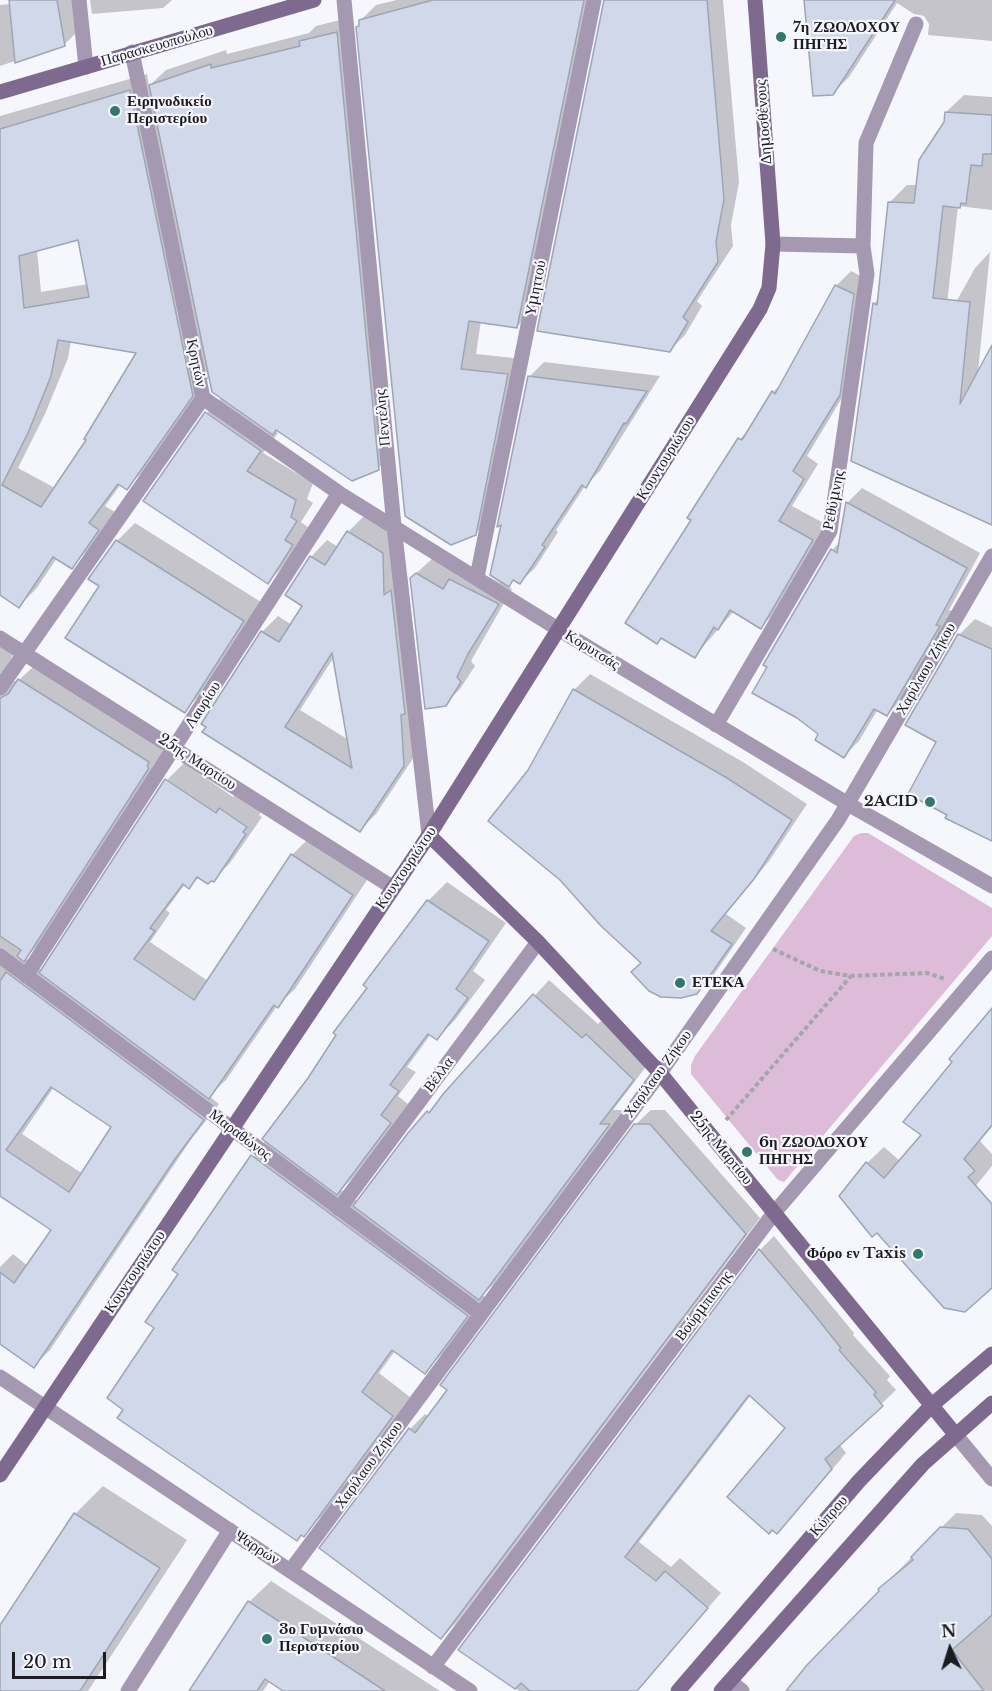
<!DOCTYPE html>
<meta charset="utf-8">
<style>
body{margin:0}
#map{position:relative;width:992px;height:1691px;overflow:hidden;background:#f6f6fd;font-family:"Libre Baskerville",serif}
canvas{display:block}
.north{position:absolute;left:920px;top:1619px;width:60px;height:60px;-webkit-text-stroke:4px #f6f6fd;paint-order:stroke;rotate:356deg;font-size:16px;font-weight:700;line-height:24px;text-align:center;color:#1c1b22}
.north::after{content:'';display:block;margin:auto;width:21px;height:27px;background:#1c1b22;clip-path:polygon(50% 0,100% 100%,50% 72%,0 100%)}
.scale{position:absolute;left:12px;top:1652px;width:94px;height:27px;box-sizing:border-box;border:3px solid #1c1b22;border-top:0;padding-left:8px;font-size:18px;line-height:21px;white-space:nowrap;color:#1c1b22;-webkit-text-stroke:4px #f6f6fd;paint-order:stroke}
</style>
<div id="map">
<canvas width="992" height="1691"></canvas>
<div class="north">N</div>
<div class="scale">20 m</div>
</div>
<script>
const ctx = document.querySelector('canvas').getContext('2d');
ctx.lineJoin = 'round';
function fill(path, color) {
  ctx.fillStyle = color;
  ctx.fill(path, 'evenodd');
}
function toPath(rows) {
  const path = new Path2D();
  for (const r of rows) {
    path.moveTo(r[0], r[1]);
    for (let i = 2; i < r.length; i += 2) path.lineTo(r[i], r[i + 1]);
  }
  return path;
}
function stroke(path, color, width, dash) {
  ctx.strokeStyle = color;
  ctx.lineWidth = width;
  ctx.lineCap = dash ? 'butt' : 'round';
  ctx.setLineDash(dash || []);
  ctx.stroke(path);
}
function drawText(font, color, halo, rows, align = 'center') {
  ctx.font = font + ' "Libre Baskerville",serif';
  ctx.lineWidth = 4.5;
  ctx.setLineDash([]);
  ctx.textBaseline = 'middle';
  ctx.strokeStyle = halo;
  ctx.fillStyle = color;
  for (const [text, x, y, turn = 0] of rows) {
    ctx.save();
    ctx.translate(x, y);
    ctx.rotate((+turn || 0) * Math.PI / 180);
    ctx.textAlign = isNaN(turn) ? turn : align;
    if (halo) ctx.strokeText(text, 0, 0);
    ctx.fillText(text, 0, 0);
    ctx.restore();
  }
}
const green = toPath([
 [861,833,868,833,992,908,992,936,784,1182,778,1180,691,1074,691,1065,695,1056,854,836]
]);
const shadow = toPath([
 [10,0,87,0,81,6,84,25,64,45,0,66,0,5,11,4],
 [90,0,172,0,163,8,92,14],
 [397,0,595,0,532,311,517,327,481,321,476,354,523,359,490,518,475,534,361,25,360,21,376,5],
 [605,0,723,0,739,182,731,225,733,246,697,301,702,306,685,335,670,350],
 [808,0,992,0,992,41,928,35,929,24,924,16,914,14,897,3,849,77,832,94],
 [352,17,394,453,378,468,277,429,275,431,278,433,263,453,313,483,307,499,313,503,301,522,309,528,285,565,268,582,145,500,207,413,222,397,210,376,144,471,126,488,121,484,105,506,115,512,89,549,71,567,57,558,36,589,19,606,0,593,0,116,147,74,149,86,166,70,226,50,227,54,309,33,316,26],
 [79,238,88,284,41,292,37,250],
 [71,341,139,352,88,440,55,488,18,468,45,414,68,358],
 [964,95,992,97,992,210,958,206,945,322,975,268,990,252,978,372,992,346,992,521,874,304,879,298,890,202,907,185,917,185,946,123,946,112],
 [851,271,868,280,854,378,807,456,818,464,792,506,827,525,776,612,761,627,734,611,695,656,662,637,657,642,693,520,740,439,752,426,773,392,784,381,836,286],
 [544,362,660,376,600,471,585,486,556,530,558,532,535,568,520,582,514,580,508,586,512,589,471,661,475,666,460,689,445,704,411,578,432,559,465,565,501,583,529,377],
 [862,488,980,553,949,610,953,611,902,700,887,714,878,709,859,741,844,756,820,734,832,550,841,541,847,503],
 [364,516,398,537,400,580,407,575,421,696,417,700,420,748,376,814,360,830,204,732,262,632,278,616,292,625,304,606,287,594,311,557,327,540,338,547,348,532],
 [334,657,349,740,300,710],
 [135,523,261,602,202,693,184,711,101,585,117,541],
 [975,619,992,627,992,839,947,818,949,814,938,742,959,635],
 [0,639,16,649,5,670,11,681,18,681,35,665,164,746,161,749,164,751,39,944,25,958,43,971,167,780,184,763,233,797,237,792,263,809,259,815,262,817,230,863,213,880,199,877,189,887,185,884,166,910,170,913,150,942,208,981,292,855,309,838,369,877,295,989,277,1006,226,1080,209,1096,219,1104,190,1141,50,1350,34,1366,0,1342,0,1267,13,1254,28,1266,53,1230,0,1195],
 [54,1087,114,1127,83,1174,22,1134],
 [590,674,743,762,807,804,769,861,726,914,746,928,713,976,696,993,643,962,529,770,574,690],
 [447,882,506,923,473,971,485,980,455,1020,437,1038,431,1034,407,1067,416,1072,398,1096,408,1104,355,1175,341,1190,358,1202,409,1134,549,980,598,1024,602,1020,648,1064,613,1110,623,1110,494,1284,482,1295,485,1297,443,1353,424,1372,395,1351,379,1373,410,1397,322,1516,297,1539,125,1409,180,1274,174,1270,309,1079,369,988,366,985,429,900],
 [992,1014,992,1127,980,1141,992,1154,992,1166,944,1225,992,1214,992,1286,867,1163,884,1147,900,1161,923,1135],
 [651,1110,665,1110,760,1218,457,1622,442,1637,410,1429,425,1414,429,1417,635,1125],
 [774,1236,854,1333,853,1335,890,1376,887,1380,896,1390,839,1444,846,1453,791,1518,788,1428,751,1395,639,1542,671,1567,680,1558,721,1593,635,1691,519,1691,460,1650,760,1250],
 [103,1486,187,1540,88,1691,0,1691,0,1628,75,1514],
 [956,1513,982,1515,992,1526,992,1691,788,1691,881,1592,880,1589],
 [271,1581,440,1691,286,1691,270,1681,263,1691,191,1691,249,1602]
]);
const building = toPath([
 [9,0,57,0,65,46,15,63,9,0],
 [433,0,584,0,517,328,469,321,461,369,508,374,476,535,451,545,405,516,356,27,359,26,359,20,433,0],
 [604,0,707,0,724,199,716,242,718,262,683,317,688,322,670,352,537,331,604,0],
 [804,0,895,0,833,95,813,96,804,0],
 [337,32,379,470,352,481,276,430,273,435,212,392,149,85,211,64,211,68,300,46,299,41,337,32],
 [130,90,193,396,127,490,118,484,89,523,99,530,72,569,53,557,19,608,0,595,0,129,130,90],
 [78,240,89,297,24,308,19,256,78,240],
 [58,340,136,353,84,439,86,440,41,507,2,485,28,433,51,376,58,340],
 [945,112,992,115,992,154,983,154,982,166,971,165,966,204,961,203,960,208,943,206,933,298,970,302,960,404,992,345,992,525,851,461,873,303,877,305,888,202,914,203,919,160,944,122,945,112],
 [835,285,854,294,840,395,793,471,804,479,779,521,813,540,761,629,730,610,718,630,714,627,695,658,661,638,657,644,625,623,691,520,687,518,738,438,742,440,772,391,775,394,835,285],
 [528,376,647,391,626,424,624,423,586,488,582,485,542,545,545,547,520,584,513,580,509,587,490,575,501,525,497,527,528,376],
 [205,412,261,451,247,471,296,500,291,517,297,521,285,540,293,545,268,584,143,501,205,412],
 [846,502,967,568,936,625,940,626,887,716,874,709,844,758,815,740,818,734,797,718,752,693,767,667,763,665,831,549,837,553,846,502],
 [347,531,383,553,384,595,391,590,405,714,401,715,404,766,360,832,202,732,206,727,201,724,261,631,279,642,302,606,285,595,310,556,325,565,347,531],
 [332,653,352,768,285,727,332,653],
 [116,540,244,621,185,713,65,638,99,586,88,579,116,540],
 [416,573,443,589,449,579,499,604,468,654,457,677,461,682,446,706,425,709,410,578,416,573],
 [958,634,992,649,992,841,945,818,947,815,908,794,936,742,905,725,958,634],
 [18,679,149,762,147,766,149,768,24,962,17,956,21,950,0,936,0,698,8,694,18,679],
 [573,689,727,778,792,820,754,879,711,931,732,944,697,994,681,998,661,997,649,991,631,972,641,963,601,926,560,880,488,821,528,770,573,689],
 [165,779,216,813,219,808,247,827,243,832,246,834,214,882,211,881,208,884,197,877,189,889,183,884,150,928,155,931,134,959,194,1000,291,854,353,895,278,1008,274,1005,209,1099,39,973,165,779],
 [427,900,489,941,456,989,468,998,437,1040,428,1034,390,1085,399,1091,381,1115,391,1123,337,1195,262,1139,308,1078,336,1035,333,1033,367,988,363,985,427,900],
 [6,972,204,1120,175,1159,34,1368,0,1344,0,1272,14,1283,51,1230,0,1196,0,981,6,972],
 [51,1087,111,1127,69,1192,6,1150,51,1087],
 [533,994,582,1038,586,1034,634,1080,600,1124,610,1124,479,1300,353,1206,408,1133,427,1111,429,1113,444,1093,533,994],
 [992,1008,992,1125,964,1159,975,1171,968,1177,992,1204,992,1288,965,1312,944,1308,877,1233,872,1237,839,1196,866,1162,884,1178,921,1135,903,1122,952,1062,949,1059,992,1008],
 [634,1124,650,1124,746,1234,441,1639,319,1548,409,1428,415,1433,447,1390,440,1385,634,1124],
 [251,1155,468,1316,425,1374,392,1350,362,1392,393,1416,304,1537,301,1535,297,1541,117,1418,123,1410,107,1398,154,1328,145,1322,178,1274,172,1270,251,1155],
 [759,1249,809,1308,841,1348,839,1350,876,1392,874,1395,883,1406,825,1459,832,1469,777,1534,772,1530,769,1534,727,1497,785,1428,749,1395,625,1557,656,1581,665,1571,708,1608,637,1691,530,1691,521,1683,515,1689,458,1650,759,1249],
 [74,1513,160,1568,80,1691,0,1691,0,1625,74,1513],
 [940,1527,968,1529,992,1559,992,1615,952,1650,984,1691,786,1691,807,1665,879,1591,878,1589,913,1560,911,1557,940,1527],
 [248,1601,385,1691,283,1691,265,1679,257,1691,189,1691,248,1601]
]);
const path = toPath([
 [773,949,820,971,851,976,927,973,945,979],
 [726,1120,851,976]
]);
const street = toPath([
 [79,0,86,67],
 [344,0,394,526,429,835],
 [773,244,863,246],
 [203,398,339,493,558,629,848,804,992,886],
 [477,577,594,0],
 [0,638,392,887],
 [0,688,203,398,132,52],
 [716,725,830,531,867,274,863,246,866,143,916,24],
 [0,956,480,1313],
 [26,976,339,493],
 [339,1209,538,942],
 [0,1377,470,1691],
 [955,1434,992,1479],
 [291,1570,660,1073,838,820,992,556],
 [433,1667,774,1213,992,958],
 [730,1681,742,1691],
 [128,1691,230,1530]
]);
const secondary = toPath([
 [0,92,314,0],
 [429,835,538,942,660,1073,955,1434],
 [0,1475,429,835,760,309,769,288,773,244,755,0],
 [678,1691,859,1481,932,1405,992,1354],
 [721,1691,923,1464,992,1403]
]);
const markers = [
 [781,37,6,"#32786f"],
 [115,111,6,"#32786f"],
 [930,802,6,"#32786f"],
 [680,983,6,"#32786f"],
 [747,1152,6,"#32786f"],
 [918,1254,6,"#32786f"],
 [267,1639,6,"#32786f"]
];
const poiNames = [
 ["7η ΖΩΟΔΟΧΟΥ",793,28],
 ["ΠΗΓΗΣ",793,45],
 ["Ειρηνοδικείο",127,102],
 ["Περιστερίου",127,119],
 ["2ACID",918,802,"right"],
 ["ΕΤΕΚΑ",692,983],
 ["6η ΖΩΟΔΟΧΟΥ",759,1143],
 ["ΠΗΓΗΣ",759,1160],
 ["Φόρο εν Taxis",906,1254,"right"],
 ["3ο Γυμνάσιο",279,1630],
 ["Περιστερίου",279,1647]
];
const streetNames = [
 ["Παρασκευοπούλου",157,46,-16],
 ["Δημοσθένους",764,122,-94],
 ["Υμηττού",536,288,-79],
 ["Κρητών",196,363,78],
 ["Πεντέλης",383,418,-95],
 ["Κουντουριώτου",666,458,-58],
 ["Ρεθύμνης",834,500,-79],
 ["Κορυτσάς",592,650,32],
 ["Χαρίλαου Ζήκου",926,669,-60],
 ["Λαυρίου",203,705,-57],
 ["25ης Μαρτίου",197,762,33],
 ["Κουντουριώτου",406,868,-56],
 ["Χαρίλαου Ζήκου",658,1074,-54],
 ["Βέλλα",439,1075,-53],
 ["Μαραθώνος",240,1135,37],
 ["25ης Μαρτίου",721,1148,51],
 ["Κουντουριώτου",135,1272,-56],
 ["Βούρμπιανης",704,1306,-53],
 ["Χαρίλαου Ζήκου",369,1465,-54],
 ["Κύπρου",829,1516,-49],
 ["Ψαρρών",257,1548,33]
];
fill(green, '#ddbcda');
fill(shadow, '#0003');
fill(building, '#d1d8e9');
stroke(building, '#9ea5b5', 1.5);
stroke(path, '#a5a5ac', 4, [4.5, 3]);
stroke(street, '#a598b1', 15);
stroke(secondary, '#7e6a8f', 15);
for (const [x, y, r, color] of markers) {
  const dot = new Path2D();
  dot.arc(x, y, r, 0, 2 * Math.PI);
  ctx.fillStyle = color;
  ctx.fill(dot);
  stroke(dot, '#f6f6fd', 2);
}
drawText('bold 15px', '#1c1b22', '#f6f6fd', poiNames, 'left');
drawText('15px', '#1c1b22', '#f6f6fd', streetNames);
</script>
